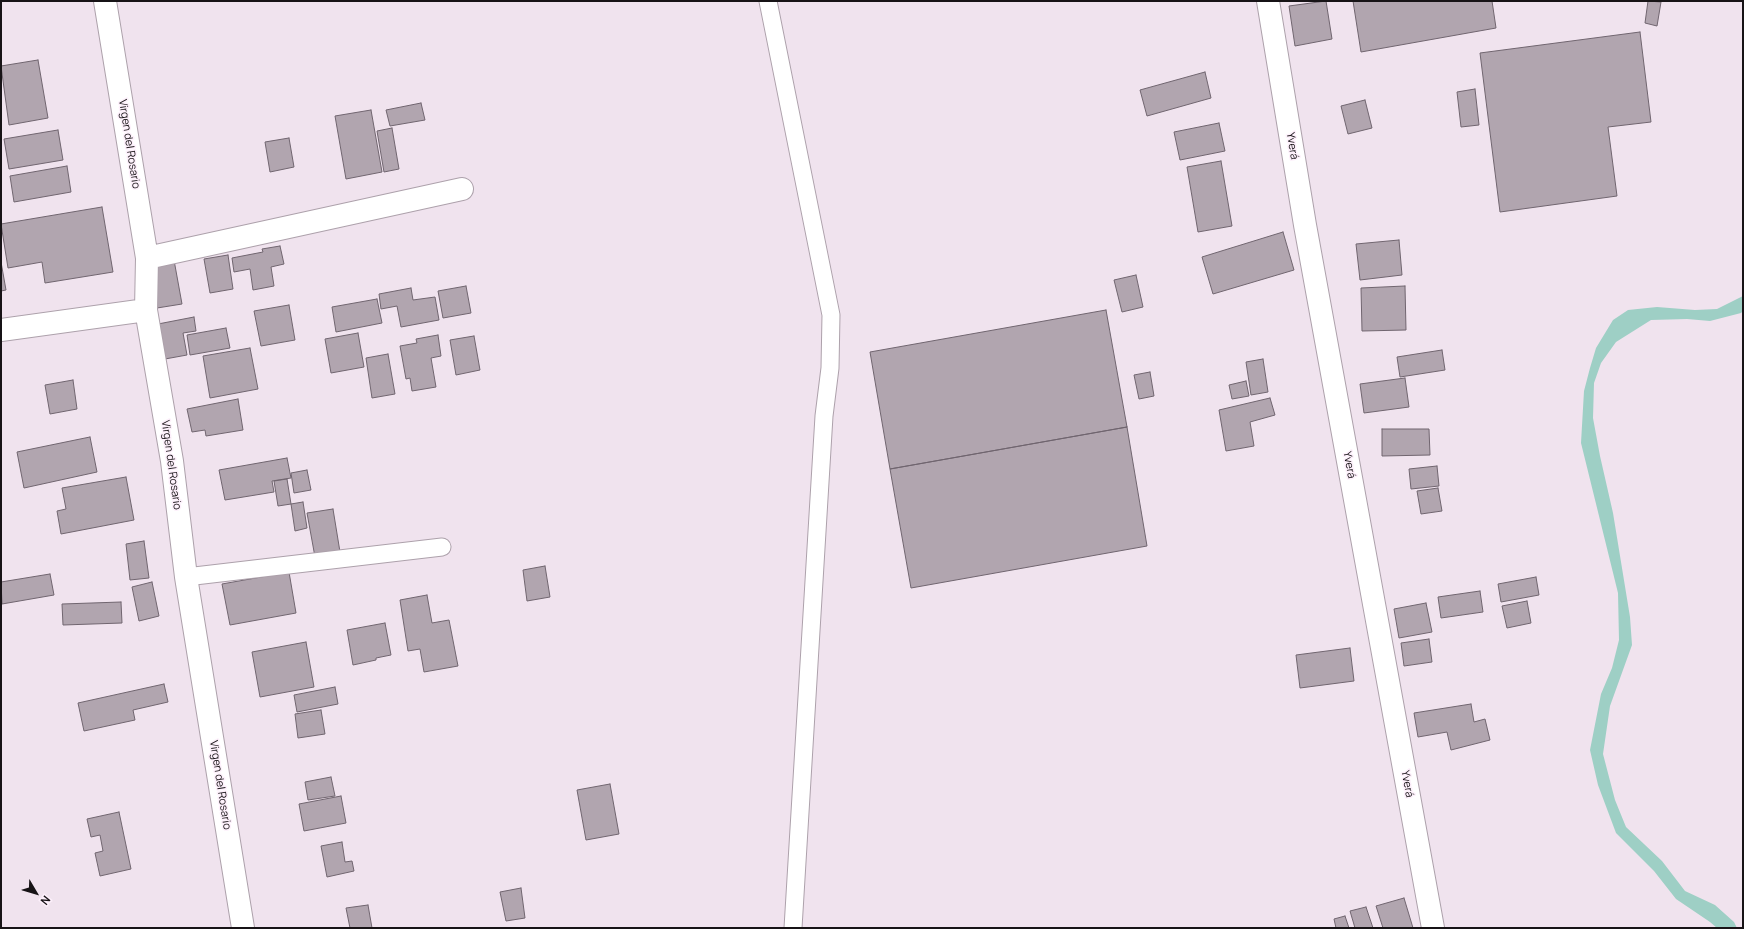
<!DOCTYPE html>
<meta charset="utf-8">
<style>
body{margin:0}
#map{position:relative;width:1744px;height:929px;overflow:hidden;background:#f0e3ee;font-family:Manrope,sans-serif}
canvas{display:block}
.frame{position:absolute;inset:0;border:2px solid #171316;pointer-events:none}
.north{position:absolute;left:16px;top:873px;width:40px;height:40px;-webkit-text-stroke:3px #fdf0fb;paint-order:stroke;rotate:128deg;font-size:11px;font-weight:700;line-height:16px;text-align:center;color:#171316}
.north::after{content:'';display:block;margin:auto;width:14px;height:18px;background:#171316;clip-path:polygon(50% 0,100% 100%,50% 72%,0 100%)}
</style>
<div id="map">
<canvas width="1744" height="929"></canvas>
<div class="frame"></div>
<div class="north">N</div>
</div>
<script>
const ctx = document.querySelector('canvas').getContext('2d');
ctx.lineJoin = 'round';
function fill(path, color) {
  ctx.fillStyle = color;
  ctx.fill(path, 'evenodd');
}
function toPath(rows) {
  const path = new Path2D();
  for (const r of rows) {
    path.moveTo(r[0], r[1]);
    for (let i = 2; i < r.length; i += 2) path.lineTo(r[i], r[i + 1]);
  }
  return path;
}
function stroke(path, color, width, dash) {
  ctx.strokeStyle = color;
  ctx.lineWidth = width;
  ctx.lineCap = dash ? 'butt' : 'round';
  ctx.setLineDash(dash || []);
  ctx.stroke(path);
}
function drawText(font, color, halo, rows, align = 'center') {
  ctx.font = font + ' Manrope,sans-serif';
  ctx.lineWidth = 3;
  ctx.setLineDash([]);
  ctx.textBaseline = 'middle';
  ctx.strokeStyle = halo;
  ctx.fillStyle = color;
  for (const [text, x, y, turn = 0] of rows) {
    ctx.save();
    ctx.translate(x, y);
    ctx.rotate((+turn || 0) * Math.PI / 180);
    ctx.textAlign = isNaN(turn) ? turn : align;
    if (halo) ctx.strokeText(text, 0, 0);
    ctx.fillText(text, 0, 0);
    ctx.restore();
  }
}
const water = toPath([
 [1743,296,1743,311,1741,313,1710,321,1687,319,1651,320,1616,342,1601,363,1594,383,1593,418,1600,456,1613,513,1630,617,1632,645,1610,706,1603,754,1615,800,1626,827,1662,861,1685,891,1715,905,1734,922,1737,928,1717,928,1710,922,1676,899,1654,871,1616,833,1598,785,1590,750,1601,694,1612,668,1619,640,1618,593,1581,443,1584,391,1590,368,1596,348,1613,320,1628,310,1657,307,1695,310,1717,309]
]);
const building = toPath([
 [1326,1,1332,39,1295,46,1289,6,1326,1],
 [1353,1,1492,1,1496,28,1361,52,1353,1],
 [1648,1,1661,2,1657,26,1645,23,1648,1],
 [1640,32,1651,122,1608,127,1617,196,1500,212,1480,53,1640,32],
 [38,60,48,118,9,125,1,66,38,60],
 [1205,72,1211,98,1147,116,1140,90,1205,72],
 [1475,89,1479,125,1461,127,1457,92,1475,89],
 [1365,100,1372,128,1348,134,1341,106,1365,100],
 [421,103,425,120,390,126,386,110,421,103],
 [371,110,382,172,346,179,335,116,371,110],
 [1219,123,1225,151,1180,160,1174,132,1219,123],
 [392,128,399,169,384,172,377,131,392,128],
 [58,130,63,160,9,169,4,139,58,130],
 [289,138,294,167,270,172,265,142,289,138],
 [1221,161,1232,226,1198,232,1187,167,1221,161],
 [67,166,71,192,14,202,10,176,67,166],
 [102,207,113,272,45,283,42,262,8,268,1,224,102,207],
 [1283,232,1294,270,1213,294,1202,257,1283,232],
 [1399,240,1402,275,1360,280,1356,244,1399,240],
 [280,246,284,264,271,267,274,286,253,290,250,269,234,272,232,258,263,252,262,249,280,246],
 [228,255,233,289,210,293,204,259,228,255],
 [174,260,182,304,157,308,150,264,174,260],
 [1,262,6,290,1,291,1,262],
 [1136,275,1143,307,1122,312,1114,280,1136,275],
 [466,286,471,313,443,318,438,291,466,286],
 [1405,286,1406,330,1362,331,1361,288,1405,286],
 [411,288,413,300,435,297,439,320,401,327,397,306,381,309,379,294,411,288],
 [377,299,382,323,336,332,332,307,377,299],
 [289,305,295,340,261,346,254,311,289,305],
 [1106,310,1127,427,890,469,870,352,1106,310],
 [194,317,196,331,183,333,187,355,165,359,158,324,194,317],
 [226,328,230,348,190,355,187,335,226,328],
 [358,333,364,367,331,373,325,339,358,333],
 [438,335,441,356,431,358,436,387,412,391,410,378,406,379,400,346,417,343,416,339,438,335],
 [474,336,480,370,456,375,450,340,474,336],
 [250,348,258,389,210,398,203,356,250,348],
 [1442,350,1445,370,1400,377,1397,357,1442,350],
 [388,354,395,394,372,398,366,358,388,354],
 [1263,359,1268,392,1251,395,1246,362,1263,359],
 [1150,372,1154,396,1139,399,1134,375,1150,372],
 [1405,378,1409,407,1364,413,1360,384,1405,378],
 [73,380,77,409,50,414,45,385,73,380],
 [1246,381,1249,396,1232,399,1229,385,1246,381],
 [1270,398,1275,415,1250,422,1254,446,1226,451,1219,410,1270,398],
 [238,399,243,430,206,436,205,430,192,432,187,409,238,399],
 [1127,427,1147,546,911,588,890,469,1127,427],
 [1382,429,1429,429,1430,455,1382,456,1382,429],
 [90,437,97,472,24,488,17,452,90,437],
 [287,458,291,478,272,481,274,492,225,500,219,470,287,458],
 [1437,466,1439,486,1411,489,1409,469,1437,466],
 [307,470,311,490,294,493,291,473,307,470],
 [126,477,134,520,61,534,57,511,66,509,62,488,126,477],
 [287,479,291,504,278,506,274,481,287,479],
 [1438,488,1442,511,1421,514,1417,491,1438,488],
 [303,502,307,528,295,531,291,504,303,502],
 [333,509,340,552,315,557,307,513,333,509],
 [144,541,149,578,130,580,126,544,144,541],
 [545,566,550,597,527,601,523,570,545,566],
 [289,572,296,613,230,625,222,584,289,572],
 [50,574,54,595,2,604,1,582,50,574],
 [1536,577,1539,595,1501,602,1498,584,1536,577],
 [152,582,159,616,139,621,132,587,152,582],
 [1480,591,1483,612,1441,618,1438,597,1480,591],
 [427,595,432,623,449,620,458,666,424,672,420,649,408,651,400,600,427,595],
 [1527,601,1531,623,1507,628,1502,606,1527,601],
 [121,602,122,623,63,625,62,604,121,602],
 [1426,603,1432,632,1399,638,1394,609,1426,603],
 [385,623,391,655,376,658,376,660,353,665,347,630,385,623],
 [1429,639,1432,662,1404,666,1401,643,1429,639],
 [306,642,314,687,260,697,252,652,306,642],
 [1350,648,1354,681,1300,688,1296,655,1350,648],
 [164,684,168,702,133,710,135,720,84,731,78,703,164,684],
 [335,687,338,704,297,712,294,695,335,687],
 [1471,704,1474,722,1485,719,1490,740,1451,750,1447,732,1418,737,1414,713,1471,704],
 [321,710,325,734,298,738,295,714,321,710],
 [331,777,335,796,308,800,305,782,331,777],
 [610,784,619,834,586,840,577,790,610,784],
 [341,796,346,823,304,831,299,804,341,796],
 [119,812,131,869,100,876,95,853,103,851,100,835,91,837,87,819,119,812],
 [342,842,345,862,352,861,354,871,327,877,321,846,342,842],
 [521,888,525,918,506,921,500,892,521,888],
 [1404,898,1413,928,1383,928,1376,906,1404,898],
 [368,905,372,928,350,928,346,908,368,905],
 [1366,907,1373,928,1355,928,1350,911,1366,907],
 [1345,916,1349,928,1336,928,1334,919,1345,916]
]);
const lane = toPath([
 [768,1,831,315,830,368,824,416,793,928],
 [186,577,442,547]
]);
const street = toPath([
 [105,1,147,258,146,310,172,461,186,577,243,928],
 [1268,1,1305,225,1433,928],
 [147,258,462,189],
 [1,330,146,310]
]);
const streetNames = [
 ["Virgen del Rosario",129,144,81],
 ["Yverá",1292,146,81],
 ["Virgen del Rosario",171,465,82],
 ["Yverá",1349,465,80],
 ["Yverá",1407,784,80],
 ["Virgen del Rosario",220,785,81]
];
fill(water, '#9ecfc5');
fill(building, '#b1a5af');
stroke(building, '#70656f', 1);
stroke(lane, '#ada1ab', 19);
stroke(street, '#ada1ab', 24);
stroke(lane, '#fff', 17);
stroke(street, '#fff', 22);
drawText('11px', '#171316', '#fdf0fb', streetNames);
</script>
